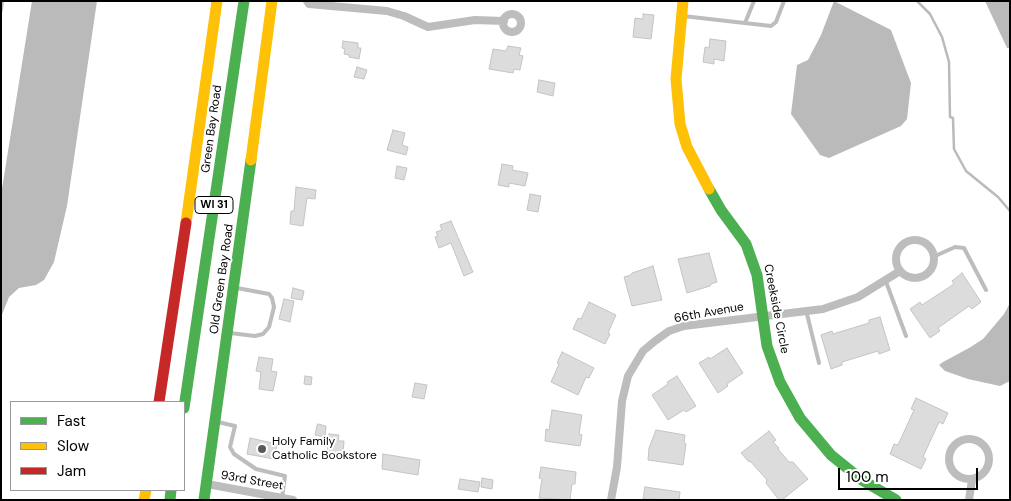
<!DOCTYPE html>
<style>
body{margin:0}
#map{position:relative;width:1011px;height:501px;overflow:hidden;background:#fff;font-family:"DM Sans",sans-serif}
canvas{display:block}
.frame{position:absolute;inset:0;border:2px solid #000;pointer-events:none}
.legend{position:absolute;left:10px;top:401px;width:175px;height:90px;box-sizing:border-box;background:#fff;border:1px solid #999;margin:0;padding:6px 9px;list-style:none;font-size:15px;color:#000}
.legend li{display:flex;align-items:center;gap:10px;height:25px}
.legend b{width:25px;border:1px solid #999}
.scale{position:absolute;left:838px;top:468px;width:140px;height:22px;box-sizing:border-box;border:2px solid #000;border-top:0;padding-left:6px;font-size:15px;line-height:18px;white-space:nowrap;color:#000;-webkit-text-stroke:4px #fff;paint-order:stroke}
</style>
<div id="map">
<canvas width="1011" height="501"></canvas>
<div class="frame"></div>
<ul class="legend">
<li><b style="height:6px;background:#4caf50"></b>Fast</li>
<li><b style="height:6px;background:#ffc107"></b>Slow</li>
<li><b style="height:6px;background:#c62828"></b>Jam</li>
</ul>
<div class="scale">100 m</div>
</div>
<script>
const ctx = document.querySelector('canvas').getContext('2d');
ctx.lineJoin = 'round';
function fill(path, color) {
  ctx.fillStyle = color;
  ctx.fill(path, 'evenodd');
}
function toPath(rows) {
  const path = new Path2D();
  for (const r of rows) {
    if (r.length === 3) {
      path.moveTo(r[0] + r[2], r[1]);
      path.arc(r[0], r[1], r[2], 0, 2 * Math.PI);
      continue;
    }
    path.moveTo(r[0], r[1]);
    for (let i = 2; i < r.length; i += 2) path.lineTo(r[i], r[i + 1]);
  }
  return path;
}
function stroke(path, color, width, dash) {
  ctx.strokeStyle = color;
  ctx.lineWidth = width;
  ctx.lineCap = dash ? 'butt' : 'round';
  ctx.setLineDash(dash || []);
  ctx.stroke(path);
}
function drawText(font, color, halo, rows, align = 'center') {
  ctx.font = font + ' "DM Sans",sans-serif';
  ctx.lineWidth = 4;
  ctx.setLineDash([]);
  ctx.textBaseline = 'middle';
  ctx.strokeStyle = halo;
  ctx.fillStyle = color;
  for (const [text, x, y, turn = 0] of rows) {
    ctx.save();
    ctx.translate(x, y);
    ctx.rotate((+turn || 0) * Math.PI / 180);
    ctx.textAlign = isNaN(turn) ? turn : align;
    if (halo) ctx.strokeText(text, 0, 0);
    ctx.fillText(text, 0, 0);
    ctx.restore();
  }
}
const water = toPath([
 [32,1,97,1,67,206,54,262,44,280,36,285,19,288,9,297,1,317,1,195],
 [834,1,891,30,911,83,907,119,901,126,829,158,820,155,791,114,797,65,808,60,821,35],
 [985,1,1010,1,1010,48,1007,48],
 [1010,303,1010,381,1000,386,968,379,945,371,939,365,943,362,969,348,983,339,1004,314]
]);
const stream = toPath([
 [917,1,930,14,942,37,949,62,950,117,953,118,954,149,966,171,998,197,1010,211]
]);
const building = toPath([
 [643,14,654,15,651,39,633,37,635,18,643,19,643,14],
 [710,39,726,41,724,61,714,59,714,64,703,62,705,47,709,48,710,39],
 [343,41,358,43,358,48,361,48,359,59,349,57,349,55,344,54,345,49,342,48,343,41],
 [508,46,521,48,519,55,523,56,520,70,514,69,513,73,489,69,493,49,506,51,508,46],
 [357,67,367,70,364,79,354,77,357,67],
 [539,80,555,83,553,96,537,92,539,80],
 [393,130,405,133,402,145,408,147,406,155,387,150,393,130],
 [502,164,513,166,512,170,528,173,525,186,509,183,509,187,498,185,502,164],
 [397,166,407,168,404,180,395,178,397,166],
 [296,187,316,190,315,199,307,198,303,226,290,224,291,211,294,211,296,187],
 [530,194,541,196,538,212,527,210,530,194],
 [451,221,473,272,464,276,451,243,439,248,435,237,438,236,436,232,442,230,440,225,451,221],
 [709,253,717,282,711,284,710,286,687,293,678,259,709,253],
 [653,266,662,300,632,306,624,277,631,275,632,273,653,266],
 [962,273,981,302,972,309,969,306,938,328,940,331,930,338,910,309,920,302,922,305,954,284,952,281,962,273],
 [293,288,304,291,302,300,291,298,293,288],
 [284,299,294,301,290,322,279,319,284,299],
 [589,302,616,315,608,333,610,334,605,344,573,329,578,318,581,319,589,302],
 [880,317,890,350,879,354,878,351,842,362,842,365,831,369,821,335,832,331,833,334,869,323,869,320,880,317],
 [727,348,743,373,727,384,728,386,718,393,699,363,709,357,710,359,727,348],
 [562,352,594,368,589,378,586,377,578,395,551,382,559,364,557,363,562,352],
 [259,357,273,359,271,371,277,372,273,391,259,389,261,372,256,371,259,357],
 [305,376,312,377,311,385,304,384,305,376],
 [677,376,696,406,686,412,684,410,668,420,652,395,668,384,667,382,677,376],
 [415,383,427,385,424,399,412,397,415,383],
 [916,398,948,413,943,424,939,422,923,457,926,459,921,469,890,454,894,444,898,445,914,410,911,409,916,398],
 [552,410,582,415,579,434,582,435,580,446,545,441,546,429,549,430,552,410],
 [318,424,326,426,325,437,315,435,317,425,318,424],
 [656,430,685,435,684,442,686,444,683,465,648,460,649,448,656,430],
 [769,431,776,440,773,442,779,448,778,449,789,462,793,462,808,479,782,500,779,500,766,483,767,480,750,461,749,462,741,453,769,431],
 [329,434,339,435,338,441,344,441,343,456,327,455,329,434],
 [250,438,277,444,274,459,247,454,250,438],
 [383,454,420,460,418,475,382,469,383,454],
 [541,467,576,472,575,484,572,484,570,500,539,498,542,479,539,478,541,467],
 [482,478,493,480,492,489,481,487,482,478],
 [460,479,480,482,478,492,458,489,460,479],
 [645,487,680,492,679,500,643,499,645,487]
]);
const lane = toPath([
 [1,10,2,1],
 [683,16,771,26,776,22,784,1],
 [745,23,754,1],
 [933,257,955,247,964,248,986,290],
 [885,279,906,336],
 [806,310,819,363],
 [230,333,255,336,263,334,269,327,274,307,272,298,269,294,237,288],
 [218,422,235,426,230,447,234,454,256,469,285,476,282,498]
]);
const street = toPath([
 [307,1,309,4,387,11,404,16,428,27,475,20,504,21],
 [512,23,9],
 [915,259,19],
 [969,459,20],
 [207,484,293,500],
 [611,500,617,467,622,401,628,376,643,351,655,341,669,331,684,326,823,309,858,297,900,271],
 [969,500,972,480]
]);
const fast = toPath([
 [709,189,721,210,746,244,757,275,767,346,780,382,800,418,831,455,862,480,896,500],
 [184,408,244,1],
 [170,500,171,490],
 [204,500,251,160]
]);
const slow = toPath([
 [683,1,676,79,680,124,687,147,709,189],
 [251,160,272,1],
 [186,223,217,1],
 [144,500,146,490]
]);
const jam = toPath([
 [159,402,186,223]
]);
const markers = [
 [262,449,5,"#595959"]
];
const shields = [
 [214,205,38]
];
const shieldNames = [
 ["WI 31",214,205]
];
const streetNames = [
 ["Green Bay Road",212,129,-82],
 ["Old Green Bay Road",222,279,-82],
 ["Creekside Circle",776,309,79],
 ["66th Avenue",709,313,-10],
 ["93rd Street",252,481,10]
];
const poiNames = [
 ["Holy Family",272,442],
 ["Catholic Bookstore",272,456]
];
fill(water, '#bababa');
stroke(stream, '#bababa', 2.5);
fill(building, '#dcdcdc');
stroke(building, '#c4c4c4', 1);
stroke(lane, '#bdbdbd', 4);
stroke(street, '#bdbdbd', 8);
stroke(fast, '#4caf50', 11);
stroke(slow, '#ffc107', 11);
stroke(jam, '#c62828', 11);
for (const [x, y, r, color] of markers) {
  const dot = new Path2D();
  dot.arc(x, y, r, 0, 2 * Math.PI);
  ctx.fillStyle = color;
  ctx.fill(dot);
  stroke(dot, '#fff', 2);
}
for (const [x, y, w] of shields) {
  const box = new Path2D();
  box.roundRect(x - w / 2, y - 8.5, w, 17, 4);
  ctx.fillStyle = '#fff';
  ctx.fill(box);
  stroke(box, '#000', 1);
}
drawText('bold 11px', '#000', null, shieldNames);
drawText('12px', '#000', '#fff', streetNames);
drawText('12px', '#000', '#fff', poiNames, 'left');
</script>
